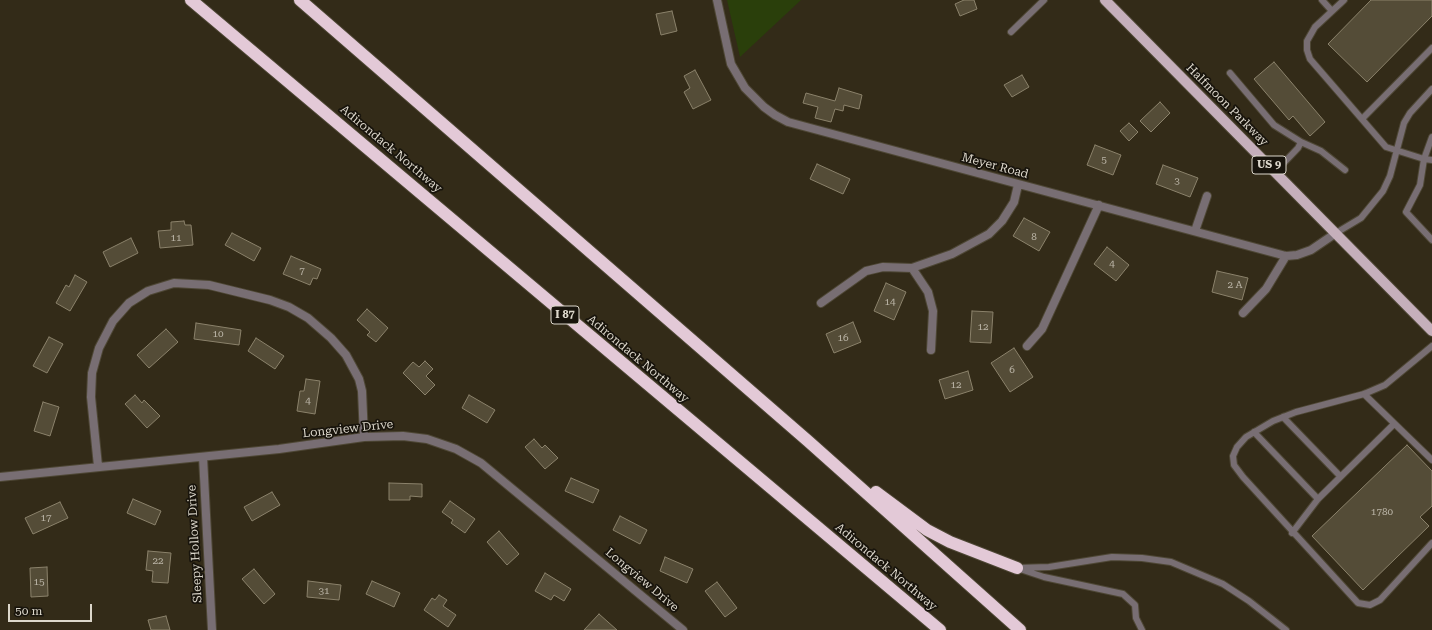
<!DOCTYPE html>
<style>
body{margin:0}
#map{position:relative;width:1432px;height:630px;overflow:hidden;background:#332b18;font-family:"Roboto Serif",serif}
canvas{display:block}
.scale{position:absolute;left:8px;top:604px;width:84px;height:18px;box-sizing:border-box;border:2px solid #dcd7cb;border-top:0;padding-left:5px;font-size:12px;line-height:14px;white-space:nowrap;color:#dcd7cb;-webkit-text-stroke:3px #18140c;paint-order:stroke}
</style>
<div id="map">
<canvas width="1432" height="630"></canvas>
<div class="scale">50 m</div>
</div>
<script>
const ctx = document.querySelector('canvas').getContext('2d');
ctx.lineJoin = 'round';
function fill(path, color) {
  ctx.fillStyle = color;
  ctx.fill(path, 'evenodd');
}
function toPath(rows) {
  const path = new Path2D();
  for (const r of rows) {
    path.moveTo(r[0], r[1]);
    for (let i = 2; i < r.length; i += 2) path.lineTo(r[i], r[i + 1]);
  }
  return path;
}
function stroke(path, color, width, dash) {
  ctx.strokeStyle = color;
  ctx.lineWidth = width;
  ctx.lineCap = dash ? 'butt' : 'round';
  ctx.setLineDash(dash || []);
  ctx.stroke(path);
}
function drawText(font, color, halo, rows, align = 'center') {
  ctx.font = font + ' "Roboto Serif",serif';
  ctx.lineWidth = 3.5;
  ctx.setLineDash([]);
  ctx.textBaseline = 'middle';
  ctx.strokeStyle = halo;
  ctx.fillStyle = color;
  for (const [text, x, y, turn = 0] of rows) {
    ctx.save();
    ctx.translate(x, y);
    ctx.rotate((+turn || 0) * Math.PI / 180);
    ctx.textAlign = isNaN(turn) ? turn : align;
    if (halo) ctx.strokeText(text, 0, 0);
    ctx.fillText(text, 0, 0);
    ctx.restore();
  }
}
const green = toPath([
 [727,0,801,0,740,57]
]);
const building = toPath([
 [964,0,974,0,977,9,960,16,955,4,964,0],
 [1371,0,1432,0,1432,16,1367,82,1328,44,1371,0],
 [672,11,677,31,661,35,656,14,672,11],
 [1274,62,1325,122,1310,136,1293,116,1289,120,1254,79,1274,62],
 [695,70,711,100,693,109,684,92,690,88,684,76,695,70],
 [1022,75,1029,87,1012,97,1004,85,1022,75],
 [839,88,862,95,859,109,844,105,843,111,835,109,831,122,815,118,818,107,803,103,806,93,835,101,839,88],
 [1160,102,1170,113,1151,132,1140,121,1160,102],
 [1129,123,1138,132,1129,141,1120,131,1129,123],
 [1095,145,1121,155,1113,175,1087,165,1095,145],
 [817,164,850,179,843,194,810,179,817,164],
 [1163,165,1198,178,1190,197,1156,184,1163,165],
 [1024,218,1050,232,1039,251,1013,236,1024,218],
 [184,221,185,225,191,225,193,245,160,248,158,231,171,230,171,222,184,221],
 [232,233,261,248,254,261,225,245,232,233],
 [131,238,138,253,110,267,103,252,131,238],
 [1107,247,1129,265,1116,281,1094,264,1107,247],
 [291,256,321,269,317,279,313,278,310,285,283,274,291,256],
 [1217,271,1248,278,1242,300,1212,292,1217,271],
 [75,275,87,282,70,311,56,303,66,285,69,287,75,275],
 [886,283,906,292,894,320,874,311,886,283],
 [367,309,388,328,376,342,367,335,370,332,357,320,367,309],
 [972,311,993,312,991,343,970,342,972,311],
 [853,322,861,342,834,353,826,334,853,322],
 [196,323,241,330,239,345,194,339,196,323],
 [166,329,178,342,149,368,137,355,166,329],
 [49,337,63,344,47,373,33,366,49,337],
 [256,338,284,356,275,369,248,351,256,338],
 [1014,348,1033,377,1010,392,991,363,1014,348],
 [425,361,433,369,426,376,435,385,425,395,403,373,413,362,419,367,425,361],
 [968,371,973,390,945,399,939,380,968,371],
 [306,379,320,381,315,414,297,411,300,391,304,391,306,379],
 [135,395,142,403,144,400,160,416,147,428,125,404,135,395],
 [469,395,495,410,487,423,462,408,469,395],
 [43,402,59,407,50,436,34,431,43,402],
 [534,439,542,448,545,445,558,458,545,469,525,447,534,439],
 [1407,445,1432,471,1432,506,1420,517,1429,526,1363,590,1312,536,1407,445],
 [571,478,599,490,593,503,565,491,571,478],
 [389,483,422,484,422,497,410,496,410,500,389,500,389,483],
 [272,492,280,505,252,521,244,507,272,492],
 [133,499,161,511,155,525,127,513,133,499],
 [450,501,475,519,465,533,451,523,453,520,442,512,450,501],
 [60,502,68,518,33,534,25,518,60,502],
 [620,516,647,530,640,544,613,530,620,516],
 [499,531,519,554,507,565,487,542,499,531],
 [148,551,171,553,168,583,152,582,153,571,146,570,148,551],
 [665,557,693,569,687,583,660,571,665,557],
 [47,567,48,596,31,597,30,568,47,567],
 [254,569,275,594,264,604,242,579,254,569],
 [545,573,571,589,564,601,554,595,551,600,535,591,545,573],
 [308,581,341,585,339,600,307,597,308,581],
 [372,581,400,593,394,607,366,594,372,581],
 [717,582,737,608,725,617,705,591,717,582],
 [439,595,447,600,443,606,456,615,448,627,424,610,432,598,435,600,439,595],
 [599,614,617,630,584,630,599,614],
 [166,616,170,630,151,630,148,620,166,616]
]);
const lane = toPath([
 [1322,0,1332,11],
 [1344,0,1315,27,1307,41,1307,50,1310,59,1386,147,1424,159,1432,137],
 [1011,32,1044,0],
 [1230,73,1274,125,1301,142,1298,148,1275,172],
 [1362,119,1432,48],
 [1301,142,1321,151,1345,170],
 [1432,160,1424,159,1420,185,1406,212,1432,240],
 [1336,233,1361,218,1383,191,1390,176,1404,123,1410,113,1432,89],
 [1432,346,1385,385,1364,394,1296,412,1273,421,1246,437,1237,447,1233,456,1234,465,1243,477,1358,603,1370,605,1380,600,1432,543],
 [1364,394,1432,460],
 [1283,417,1340,476],
 [1254,432,1318,499,1292,533],
 [1318,499,1394,424],
 [1017,568,1049,567,1112,557,1142,558,1171,562,1223,584,1249,601,1286,630],
 [1020,569,1044,577,1123,594,1135,605,1136,618,1142,630]
]);
const street = toPath([
 [717,0,731,64,745,88,764,107,775,115,788,122,1286,256,1297,255,1311,250,1336,233],
 [1195,231,1207,196],
 [912,268,928,292,933,311,931,350],
 [821,303,866,271,883,267,912,268,952,254,989,234,1002,221,1014,202,1018,185],
 [1243,313,1266,289,1286,256],
 [1027,346,1042,329,1099,205],
 [203,457,212,630],
 [98,466,91,397,92,373,99,348,113,321,129,303,148,291,174,283,209,285,270,300,289,307,308,318,331,338,346,355,359,379,362,391,364,437],
 [0,477,279,449,364,437,403,436,427,439,456,449,481,463,683,630]
]);
const primary = toPath([
 [1105,0,1432,331]
]);
const highway = toPath([
 [191,0,940,630],
 [300,0,808,441,1020,630],
 [876,492,927,530,950,542,1017,568]
]);
const numberNames = [
 ["5",1104,160],
 ["3",1177,181],
 ["8",1034,237],
 ["11",176,238],
 ["4",1112,264],
 ["7",302,271],
 ["2 A",1235,285],
 ["14",890,302],
 ["12",983,327],
 ["10",218,334],
 ["16",843,338],
 ["6",1012,370],
 ["12",956,385],
 ["4",308,401],
 ["1780",1382,512],
 ["17",46,518],
 ["22",158,561],
 ["15",39,582],
 ["31",324,591]
];
const shields = [
 [1269,165,34],
 [565,315,28]
];
const shieldNames = [
 ["US 9",1269,165],
 ["I 87",565,315]
];
const streetNames = [
 ["Halfmoon Parkway",1227,105,45],
 ["Adirondack Northway",391,149,40],
 ["Meyer Road",995,166,15],
 ["Adirondack Northway",638,359,40],
 ["Longview Drive",348,429,-6],
 ["Sleepy Hollow Drive",195,544,-93],
 ["Adirondack Northway",886,567,40],
 ["Longview Drive",642,580,40]
];
fill(green, '#2a3f0b');
fill(building, '#544c37');
stroke(building, '#8b826b', 1);
stroke(lane, '#4e4735', 8);
stroke(street, '#4e4735', 10);
stroke(primary, '#4e4735', 12);
stroke(highway, '#4e4735', 14);
stroke(lane, '#786e73', 6);
stroke(street, '#786e73', 8);
stroke(primary, '#c5afbb', 10);
stroke(highway, '#e3c9d7', 12);
drawText('10px', '#bab4a6', null, numberNames);
for (const [x, y, w] of shields) {
  const box = new Path2D();
  box.roundRect(x - w / 2, y - 9, w, 18, 3);
  ctx.fillStyle = '#18140c';
  ctx.fill(box);
  stroke(box, '#dcd7cb', 1);
}
drawText('bold 11px', '#dcd7cb', null, shieldNames);
drawText('12px', '#dcd7cb', '#18140c', streetNames);
</script>
